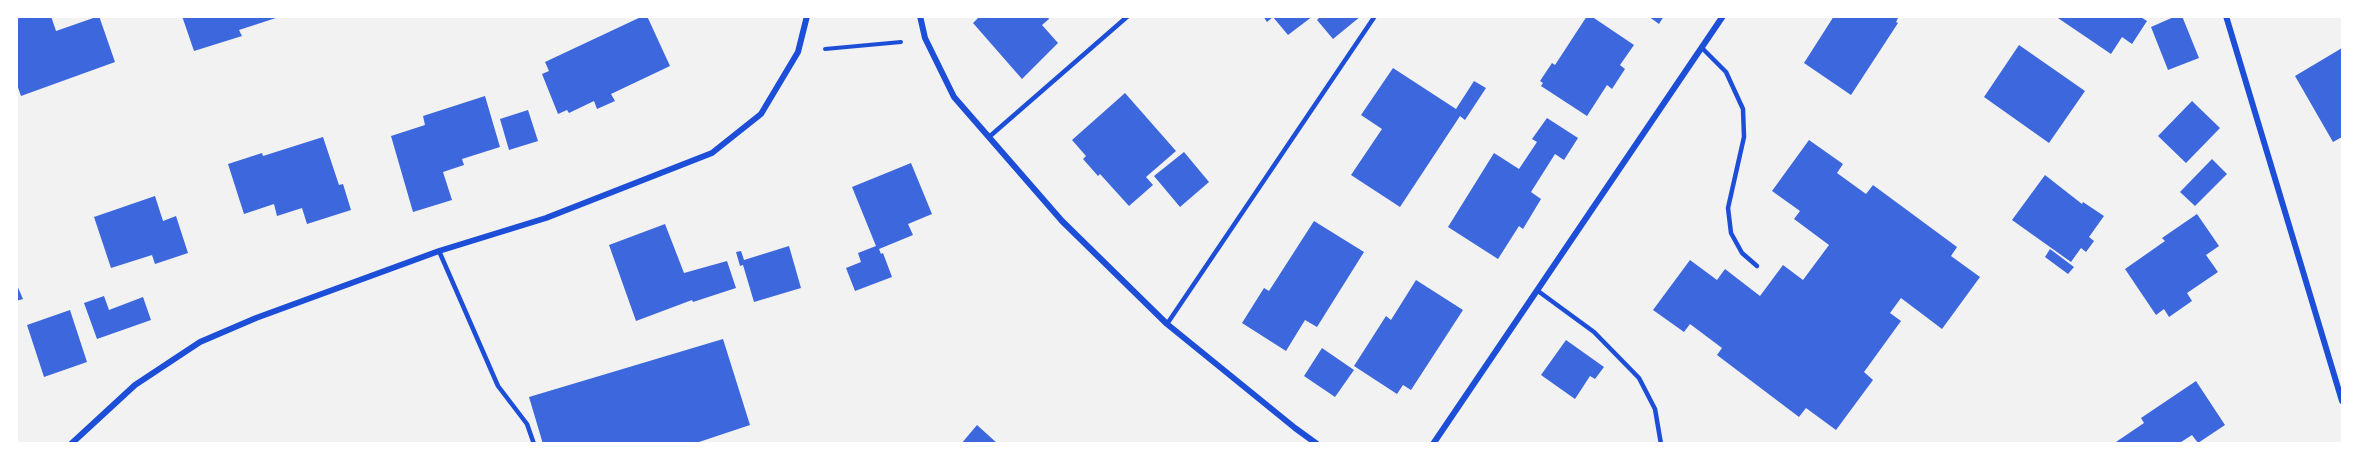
<!DOCTYPE html>
<style>
body{margin:0}
#map{position:relative;width:2359px;height:460px;overflow:hidden;background:#f2f2f2;font-family:"Titillium Web",sans-serif}
canvas{display:block}
.frame{position:absolute;inset:0;border:18px solid #fff;pointer-events:none}
</style>
<div id="map">
<canvas width="2359" height="460"></canvas>
<div class="frame"></div>
</div>
<script>
const ctx = document.querySelector('canvas').getContext('2d');
ctx.lineJoin = 'round';
function fill(path, color) {
  ctx.fillStyle = color;
  ctx.fill(path, 'evenodd');
}
function toPath(rows) {
  const path = new Path2D();
  for (const r of rows) {
    path.moveTo(r[0], r[1]);
    for (let i = 2; i < r.length; i += 2) path.lineTo(r[i], r[i + 1]);
  }
  return path;
}
function stroke(path, color, width, dash) {
  ctx.strokeStyle = color;
  ctx.lineWidth = width;
  ctx.lineCap = dash ? 'butt' : 'round';
  ctx.setLineDash(dash || []);
  ctx.stroke(path);
}
const building = toPath([
 [16,16,51,16,56,31,99,16,115,62,21,96,16,82],
 [182,16,279,16,279,17,239,30,242,36,194,51],
 [643,16,647,16,670,66,611,94,615,101,597,109,594,101,569,113,567,110,558,114,542,74,549,71,545,62],
 [980,16,1047,16,1049,19,1042,25,1058,43,1022,79,973,23],
 [1263,16,1313,16,1288,35,1273,17,1267,22],
 [1321,16,1361,16,1333,39,1317,20],
 [1587,16,1591,16,1634,45,1620,65,1625,69,1612,89,1607,85,1587,116,1541,86,1543,83,1540,81,1552,63,1555,65],
 [1648,16,1664,16,1659,24],
 [1834,16,1899,16,1896,22,1898,23,1851,95,1804,63],
 [2055,16,2139,16,2147,21,2132,44,2122,37,2111,54],
 [2176,16,2182,16,2199,58,2168,70,2151,27],
 [2019,45,2085,91,2049,143,1984,97],
 [2342,48,2342,137,2333,142,2295,76],
 [1393,68,1456,109,1474,81,1486,88,1465,120,1460,116,1400,207,1351,175,1382,129,1361,115],
 [1125,93,1176,151,1146,177,1153,185,1129,206,1100,174,1098,176,1083,159,1086,156,1072,140],
 [485,96,500,147,462,159,464,165,443,172,452,200,413,212,391,136,425,125,423,116],
 [2192,101,2220,128,2186,163,2158,136],
 [528,110,538,141,509,150,500,119],
 [1547,118,1578,138,1564,160,1555,154,1531,192,1541,199,1523,229,1519,226,1498,259,1448,227,1494,153,1519,169,1537,142,1532,139],
 [323,137,339,185,343,184,351,210,307,224,302,208,277,216,274,204,244,214,228,164,262,153,263,156],
 [1809,140,1843,164,1837,173,1866,194,1873,185,1957,247,1951,256,1980,277,1942,329,1901,298,1890,313,1901,321,1864,372,1873,380,1836,430,1806,408,1799,417,1717,355,1722,348,1690,324,1684,332,1653,310,1690,260,1717,280,1725,269,1760,296,1783,265,1803,280,1829,245,1794,219,1800,211,1772,191],
 [1184,152,1209,182,1180,207,1154,176],
 [2212,159,2227,174,2195,206,2180,192],
 [911,163,932,214,908,224,913,235,879,249,881,254,883,253,892,277,855,291,846,268,861,262,858,253,876,246,852,187],
 [2045,175,2082,204,2083,202,2104,216,2089,237,2094,241,2086,252,2081,248,2071,262,2012,220],
 [155,196,163,221,176,216,188,253,155,264,152,255,111,268,94,217],
 [2197,214,2219,246,2206,255,2218,272,2187,293,2192,301,2169,317,2164,309,2156,315,2125,269,2165,241,2162,238],
 [1314,221,1364,252,1317,327,1305,320,1286,351,1242,323,1264,288,1269,291],
 [665,224,684,273,727,261,736,288,693,302,692,300,636,321,609,245],
 [789,246,801,288,754,302,743,265,740,266,736,252,741,251,744,260],
 [2050,249,2074,267,2068,274,2045,257],
 [1416,280,1463,310,1411,390,1403,385,1397,394,1354,366,1386,316,1391,320],
 [16,283,23,299,16,301],
 [104,296,109,310,143,297,151,320,97,339,84,303],
 [70,310,87,362,44,377,27,325],
 [723,339,750,425,693,444,543,444,529,397],
 [1566,340,1604,367,1595,379,1590,376,1575,399,1541,375],
 [1322,348,1354,370,1335,397,1304,376],
 [2196,381,2225,425,2198,443,2192,435,2178,444,2113,444,2144,423,2141,418],
 [977,425,998,444,961,444]
]);
const path = toPath([
 [825,49,901,42]
]);
const service = toPath([
 [1702,48,1726,72,1743,109,1744,137,1728,208,1731,233,1742,253,1757,266],
 [989,137,1128,16],
 [439,251,498,386,527,424,534,444],
 [1538,291,1594,332,1639,378,1655,409,1661,444],
 [1167,324,1375,16]
]);
const minor = toPath([
 [920,16,925,38,954,97,1062,221,1167,324,1295,428,1317,444],
 [2226,16,2342,401],
 [71,444,135,385,200,342,256,318,439,251,546,218,712,153,761,114,798,52,807,16],
 [1433,444,1723,16]
]);
fill(building, '#3d67dc');
stroke(path, '#1d4ed8', 4);
stroke(service, '#1d4ed8', 4.5);
stroke(minor, '#1d4ed8', 6);
</script>
